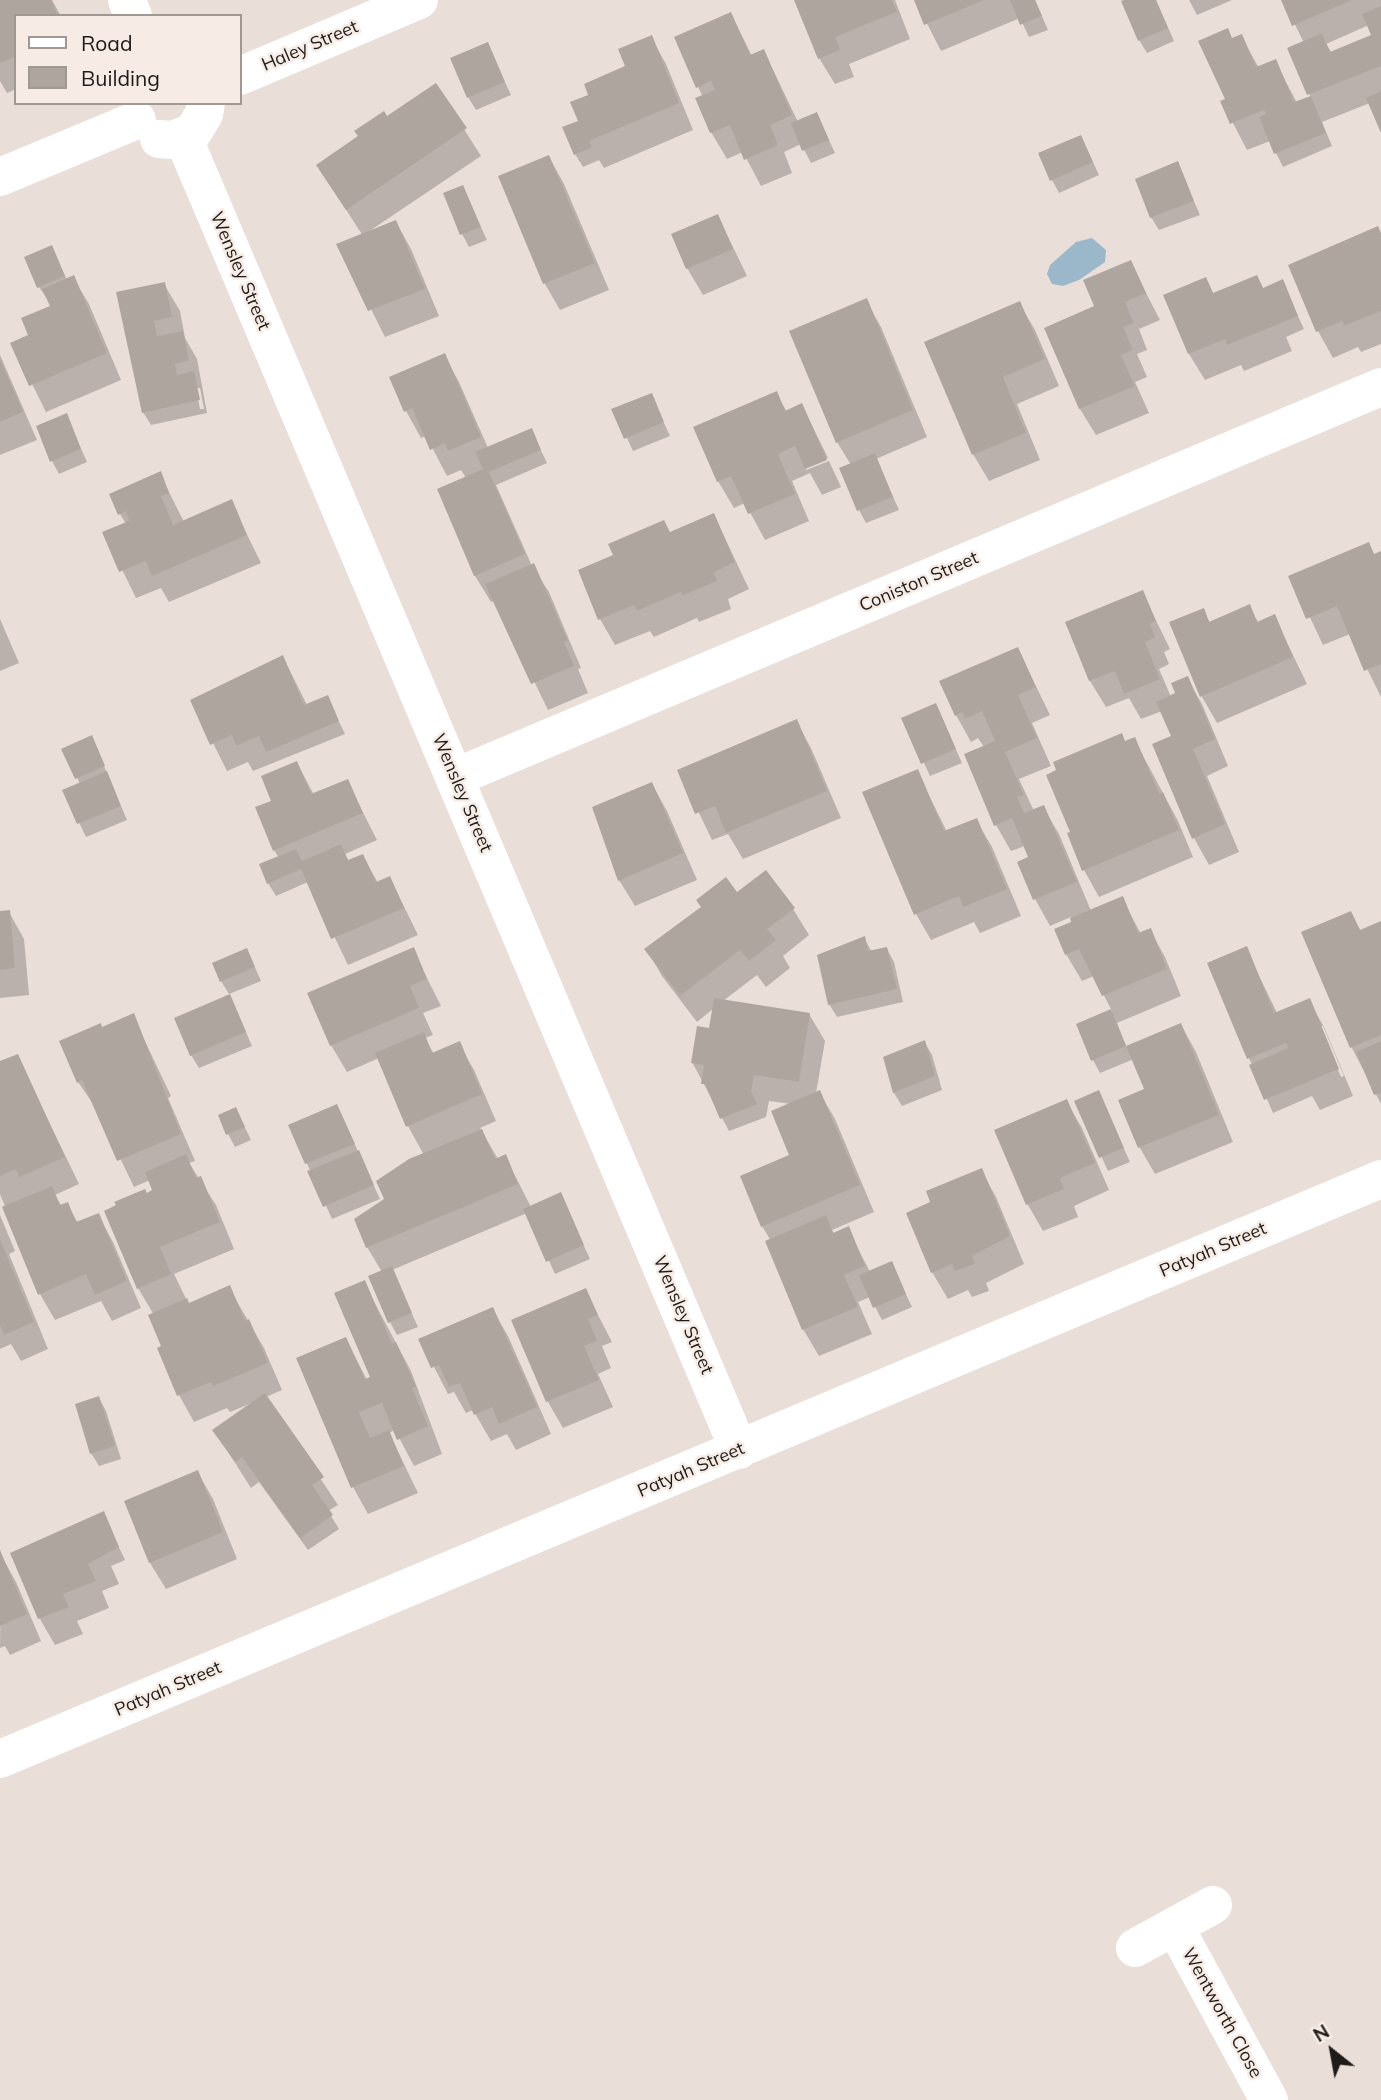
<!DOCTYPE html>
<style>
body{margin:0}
#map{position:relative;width:1381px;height:2100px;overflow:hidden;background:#e9ded8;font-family:Mulish,sans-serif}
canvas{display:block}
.legend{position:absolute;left:14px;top:14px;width:228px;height:91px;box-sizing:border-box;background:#f6ece5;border:2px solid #a09893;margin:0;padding:9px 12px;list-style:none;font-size:21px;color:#1f1b19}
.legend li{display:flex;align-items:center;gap:14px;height:35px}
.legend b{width:35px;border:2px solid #a09893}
.north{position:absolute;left:1297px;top:2016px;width:70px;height:70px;-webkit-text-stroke:5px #f6ece5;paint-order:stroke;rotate:329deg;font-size:19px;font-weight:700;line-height:28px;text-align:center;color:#1f1b19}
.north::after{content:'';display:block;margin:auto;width:24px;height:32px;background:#1f1b19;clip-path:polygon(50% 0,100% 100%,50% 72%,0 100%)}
</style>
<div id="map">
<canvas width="1381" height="2100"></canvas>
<ul class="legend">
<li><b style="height:9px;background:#fff"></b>Road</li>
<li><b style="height:19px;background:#afa59f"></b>Building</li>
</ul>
<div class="north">N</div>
</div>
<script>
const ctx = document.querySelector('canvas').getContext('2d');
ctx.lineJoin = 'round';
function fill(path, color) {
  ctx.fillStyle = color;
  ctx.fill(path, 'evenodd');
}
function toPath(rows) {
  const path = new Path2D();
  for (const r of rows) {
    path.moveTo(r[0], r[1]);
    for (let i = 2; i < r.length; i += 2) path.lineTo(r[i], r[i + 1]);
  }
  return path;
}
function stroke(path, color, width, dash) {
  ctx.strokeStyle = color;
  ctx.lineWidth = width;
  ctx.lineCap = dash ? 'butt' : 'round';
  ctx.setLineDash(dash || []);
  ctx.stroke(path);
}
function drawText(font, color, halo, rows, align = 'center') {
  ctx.font = font + ' Mulish,sans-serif';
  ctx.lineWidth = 5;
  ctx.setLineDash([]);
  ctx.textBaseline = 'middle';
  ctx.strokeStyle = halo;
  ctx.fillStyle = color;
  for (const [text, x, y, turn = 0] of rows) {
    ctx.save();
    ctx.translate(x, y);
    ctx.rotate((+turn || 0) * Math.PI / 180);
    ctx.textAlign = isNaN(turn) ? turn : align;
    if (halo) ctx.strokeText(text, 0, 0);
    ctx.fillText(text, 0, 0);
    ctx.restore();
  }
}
const water = toPath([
 [1092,238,1106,250,1105,262,1079,280,1063,286,1052,284,1047,274,1050,265,1076,242]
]);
const shadow = toPath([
 [0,0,52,0,61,16,16,16,16,89,7,93,0,81],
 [796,0,895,0,910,39,849,64,854,77,835,84,819,58],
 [915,0,1035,0,1048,30,1029,37,1020,18,941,51],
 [1128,0,1156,0,1174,41,1147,53,1139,40],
 [1189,0,1232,0,1197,15],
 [1283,0,1381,0,1381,128,1370,103,1322,122,1332,146,1283,167,1270,141,1247,150,1222,102,1227,100,1233,39,1241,36,1259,68,1275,61,1297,103,1311,98,1289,49,1304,43],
 [1369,25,1373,36,1332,53,1326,44],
 [731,14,752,56,764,51,798,122,823,127,835,153,811,163,801,144,784,152,792,173,761,186,743,152,727,159,711,132,703,97,698,87],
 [651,37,666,64,693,130,604,168,599,160,583,167,575,154,580,122,590,96,628,67],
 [487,44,511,95,476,110,468,97],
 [436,85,481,156,368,232,396,222,411,249,439,316,385,337,339,245,363,236,318,166],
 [1081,137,1099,175,1059,193,1052,180],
 [549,157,564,184,609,290,560,310,545,284,500,177],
 [1177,163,1200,215,1159,230,1151,217],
 [462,187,487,240,469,247,462,234],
 [718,216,747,276,703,295,687,268],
 [1381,235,1381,344,1361,352,1358,347,1333,358,1318,331],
 [51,247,67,280,73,278,89,304,121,380,46,412,12,344,30,336,52,306,39,287,26,258],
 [1130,262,1160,320,1139,329,1147,350,1137,354,1147,377,1135,382,1149,413,1096,435,1080,409,1046,329,1097,307],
 [1205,280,1214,295,1263,290,1282,282,1304,329,1286,337,1292,351,1244,371,1241,365,1205,380,1189,354,1166,296],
 [164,284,180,311,185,338,197,359,207,413,151,425,143,412,118,294],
 [196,388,200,388,204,409,200,409],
 [866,301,881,327,927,437,876,459,899,510,866,523,859,510,851,465,837,442],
 [1019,303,1035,330,1059,386,1017,404,1040,460,989,481,973,454],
 [0,355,37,440,0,455],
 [444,355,459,382,488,448,531,430,547,463,496,485,532,566,549,592,581,668,578,669,588,693,548,710,495,601,491,602,475,576,439,490,466,478,461,470,447,476,426,436,421,438,406,411,392,378],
 [776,393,787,412,802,405,828,458,806,466,806,470,829,461,841,487,822,495,810,473,792,481,809,521,765,540,745,503,734,508,718,481],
 [651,395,670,436,633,451,614,410],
 [66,415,87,462,59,474,52,461],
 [160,474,184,522,231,502,261,563,169,602,161,588,136,598,104,533,126,524,120,514],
 [714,515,749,589,728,599,731,609,699,622,697,618,654,637,650,631,615,645,600,619,670,534],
 [1368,544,1375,556,1381,553,1381,697,1350,634,1323,645,1291,577],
 [1142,592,1170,649,1164,652,1169,664,1159,669,1171,697,1177,694,1187,678,1202,704,1228,766,1207,776,1239,852,1209,865,1194,838,1173,737,1162,711,1141,719,1129,698,1106,707,1090,681,1067,623],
 [1249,607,1259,623,1274,616,1307,684,1217,723,1202,697,1171,623,1203,610,1210,623],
 [0,619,19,663,0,671],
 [1018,649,1050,715,1032,723,1051,766,1019,779,1034,811,1043,807,1059,834,1091,911,1122,898,1141,934,1150,930,1165,957,1181,996,1117,1023,1127,1048,1181,1025,1196,1052,1233,1142,1155,1174,1140,1148,1121,1100,1146,1090,1134,1059,1100,1073,1093,1060,1078,1025,1112,1011,1094,976,1082,981,1066,954,1074,923,1071,917,1050,926,1035,899,1019,863,1031,858,1025,846,1011,851,996,825,984,747,978,738,971,742,956,715],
 [283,657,307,705,327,697,345,734,253,771,248,762,227,771,192,701],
 [936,705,962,763,930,776,904,719],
 [796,721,811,748,841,818,743,859,728,834,712,840,679,771],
 [92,738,127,820,86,837,64,791,80,784,64,750],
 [1134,739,1178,821,1193,857,1099,897,1084,870,1058,771],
 [297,763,314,795,347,781,377,840,345,854,349,862,363,856,378,883,390,878,418,935,348,965,308,882,276,896,268,883,279,858,274,850,273,802],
 [917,771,947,832,976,820,992,847,1021,916,980,933,974,922,931,940,916,914],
 [652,784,667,811,697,880,635,906,619,880],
 [737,894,793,909,809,935,783,956,790,968,766,987,757,975,723,1001,809,1014,825,1041,816,1093,819,1092,835,1119,874,1212,832,1230,835,1235,848,1229,870,1272,891,1263,912,1307,882,1320,870,1297,858,1302,872,1334,819,1356,803,1329,771,1241,762,1226,792,1156,791,1104,769,1101,766,1117,729,1131,692,1062,711,1030,714,1008,697,1022,662,976,647,950],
 [9,912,24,939,29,995,0,998,0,913],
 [1350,913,1361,931,1381,923,1381,1104,1352,1048,1303,933],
 [864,938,872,952,887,949,894,962,903,1002,837,1017,829,1004],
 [1246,949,1277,1013,1309,1001,1324,1027,1353,1096,1320,1110,1312,1096,1273,1113,1249,1058],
 [1320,1026,1323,1026,1344,1076,1341,1077],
 [413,950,441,1006,423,1013,433,1035,425,1038,434,1054,459,1044,474,1070,496,1121,480,1128,498,1159,505,1156,531,1207,560,1194,590,1259,555,1274,527,1213,392,1270,418,1327,397,1335,390,1322,382,1272,367,1247,386,1200,424,1155,408,1126,379,1058,347,1072,331,1045],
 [253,963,261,981,229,994,221,981],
 [236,1009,252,1046,199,1068,191,1055],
 [133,1016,171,1096,168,1098,195,1161,189,1163,216,1205,234,1249,174,1274,189,1305,229,1288,264,1348,282,1390,266,1397,338,1505,328,1511,339,1529,308,1550,259,1482,251,1488,215,1431,252,1403,230,1412,227,1408,194,1422,179,1395,154,1315,138,1288,147,1195,155,1191,150,1180,134,1187,96,1108,78,1082,102,1029],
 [925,1043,932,1055,942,1090,902,1106,894,1093,885,1058],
 [17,1056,79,1184,55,1195,62,1207,67,1204,78,1223,98,1215,113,1242,141,1308,112,1321,101,1301,55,1320,40,1294,0,1194,0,1063],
 [1098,1092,1130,1162,1108,1171,1076,1101],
 [1066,1101,1082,1128,1109,1190,1074,1206,1078,1217,1043,1231,1028,1205,996,1131],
 [337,1106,380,1199,332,1219,290,1126],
 [236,1109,251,1140,235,1147,228,1134],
 [981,1170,996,1197,1024,1264,986,1283,989,1291,972,1297,968,1290,948,1299,932,1272,932,1203],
 [0,1215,15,1251,9,1254,48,1349,21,1361,11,1344,0,1349],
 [364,1283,411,1371,442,1454,414,1466,395,1430,389,1433,418,1493,368,1514,353,1487,346,1339,367,1380,373,1379],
 [585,1290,612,1342,602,1346,611,1368,598,1374,613,1407,563,1428,548,1402,513,1321],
 [492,1309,508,1336,551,1434,516,1450,507,1434,491,1441,473,1410,466,1413,454,1392,448,1394,420,1340],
 [99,1398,106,1411,121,1459,99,1466,91,1453],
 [198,1473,213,1499,237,1559,166,1589,150,1563,126,1502],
 [103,1513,125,1560,111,1566,119,1584,102,1591,109,1608,77,1621,83,1634,55,1645,40,1619,13,1554],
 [1,1555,16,1582,41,1641,10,1655,5,1646,0,1648]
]);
const building = toPath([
 [0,0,51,0,58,16,16,16,16,56,0,63],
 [794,0,892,0,897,12,835,37,840,50,818,59],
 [914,0,984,0,924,25],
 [1010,0,1035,0,1042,16,1020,25],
 [1124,0,1156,0,1168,28,1138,41,1121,1],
 [1281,0,1352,0,1292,26],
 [1381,6,1381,66,1307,95,1287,48,1322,33,1330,52,1371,35,1362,14],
 [731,12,750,55,764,49,792,115,770,125,778,145,744,160,730,125,710,133,695,98,715,90,711,81,696,88,674,37],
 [1228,28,1232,38,1242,34,1256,67,1276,59,1294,102,1311,96,1326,133,1274,154,1259,117,1266,114,1264,110,1230,124,1220,101,1225,99,1198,41],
 [652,35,679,103,589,141,592,147,574,155,562,127,578,121,570,102,588,95,584,84,625,66,618,49],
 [488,42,505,82,467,98,450,58],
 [436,83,467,128,346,210,316,165,358,136,354,131,384,111,387,116],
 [1381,91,1381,133,1366,98],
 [817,112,829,140,802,151,791,123],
 [1081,135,1093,162,1050,181,1038,153],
 [549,155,595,263,543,284,498,176],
 [1178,161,1194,201,1150,218,1135,179],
 [463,185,481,227,460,235,443,193],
 [718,214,733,249,686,269,671,234],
 [396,220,425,289,368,311,336,244],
 [1378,226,1381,233,1381,311,1344,326,1342,321,1316,332,1288,265],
 [52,245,65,276,37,288,24,257],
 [1131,260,1146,293,1125,302,1134,323,1123,327,1133,350,1121,355,1135,386,1079,409,1044,328,1094,306,1083,280],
 [74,275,107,353,29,386,10,343,28,335,21,318,50,306,42,289],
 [1257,275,1263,288,1283,279,1298,316,1227,345,1225,339,1188,354,1163,295,1206,277,1213,293],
 [165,282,172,317,154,321,157,336,183,331,189,360,175,364,177,375,194,371,200,400,142,413,116,292],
 [867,298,913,410,836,443,789,331],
 [1020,301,1045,359,1003,377,1026,433,972,455,924,342],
 [445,353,481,437,448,451,445,443,430,450,412,408,404,412,389,377],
 [0,359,23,412,0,422],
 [777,391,785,411,802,403,827,460,805,469,795,446,778,454,795,494,748,514,731,476,717,482,693,427],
 [652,393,664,422,624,439,611,409],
 [67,413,81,449,50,462,36,426],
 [532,428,541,450,489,472,525,554,474,576,437,489,483,469,475,452],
 [875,453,893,497,857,511,839,468],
 [161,471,169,493,161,496,173,525,232,499,247,535,152,576,146,561,119,572,102,532,129,521,126,511,118,515,109,494],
 [714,513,735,562,714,572,717,581,682,596,681,592,637,611,634,605,598,620,578,570,613,555,608,544,664,520,670,532],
 [1369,542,1374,554,1381,551,1381,664,1364,671,1337,606,1306,619,1288,576],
 [534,563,568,641,564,642,574,666,531,684,485,584],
 [1143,590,1156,621,1150,624,1155,637,1145,642,1160,679,1124,694,1115,671,1089,681,1065,622],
 [1250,604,1257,622,1275,614,1293,657,1200,697,1169,622,1204,608,1209,622],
 [1018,647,1036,687,1018,695,1037,738,1005,752,1024,795,1017,797,1024,813,1044,805,1077,882,1033,900,1017,862,1028,857,1012,818,994,826,964,754,995,741,982,711,965,719,962,712,955,716,939,681],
 [283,655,304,705,328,695,339,721,266,752,259,736,236,746,232,735,210,745,190,700],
 [1188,676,1215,739,1193,749,1225,824,1192,839,1152,744,1171,736,1156,702,1175,693,1171,683],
 [936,703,956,749,921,764,901,718],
 [797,719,827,791,726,833,715,806,695,814,677,770],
 [1122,733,1125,741,1135,737,1159,794,1163,792,1179,830,1082,871,1067,833,1070,832,1046,775,1056,770,1053,762],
 [92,735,105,766,75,779,61,749],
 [297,761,311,794,348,779,363,813,273,851,255,807,271,801,261,776],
 [918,769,944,831,977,818,1007,889,963,907,959,896,914,915,862,792],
 [107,771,121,806,77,824,62,790],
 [652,782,683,853,618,881,592,807],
 [341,844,348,860,363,854,376,882,390,876,404,908,331,939,301,869,267,884,259,864,296,849,302,861],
 [766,870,795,908,767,929,776,940,749,961,740,950,680,996,644,949,701,907,696,900,726,877,737,892],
 [1123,896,1138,933,1151,928,1167,969,1102,996,1079,949,1065,955,1054,929,1071,922,1070,918],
 [10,910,15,968,0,970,0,911],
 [1351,911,1360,930,1381,921,1381,1035,1350,1048,1301,932],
 [865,936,868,951,887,947,897,989,828,1005,817,955],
 [1247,946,1274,1013,1310,998,1339,1069,1264,1100,1249,1065,1288,1048,1286,1043,1247,1059,1207,963],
 [414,947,427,979,410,986,419,1008,330,1046,307,993],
 [247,948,255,967,220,982,212,963],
 [230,994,246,1032,190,1056,174,1018],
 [714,998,810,1013,799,1082,754,1075,751,1091,757,1104,720,1119,705,1084,701,1084,704,1065,691,1063,697,1026,709,1028],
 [1111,1009,1126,1046,1181,1023,1219,1115,1138,1148,1118,1100,1144,1089,1126,1046,1091,1061,1076,1024],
 [134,1013,181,1134,117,1161,82,1080,77,1083,59,1041,101,1023,102,1027],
 [424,1032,432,1053,460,1041,482,1094,406,1127,375,1053],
 [925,1040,935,1076,893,1093,883,1057],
 [1381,1041,1381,1093,1374,1095,1356,1052],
 [18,1054,65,1157,19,1177,16,1169,0,1176,0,1061],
 [820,1090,860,1185,761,1227,740,1176,789,1155,771,1111],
 [1099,1090,1124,1148,1099,1158,1074,1101],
 [1067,1099,1095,1163,1060,1178,1064,1189,1026,1205,994,1130],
 [337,1104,355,1144,305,1164,288,1125],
 [236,1107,245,1127,226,1135,218,1115],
 [482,1129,495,1159,506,1154,518,1184,366,1248,354,1219,384,1199,376,1181,409,1159],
 [359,1150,374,1185,323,1207,307,1171],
 [186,1154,196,1178,201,1176,220,1222,160,1247,171,1274,137,1289,104,1211,116,1205,114,1202,145,1189,147,1193,152,1190,145,1172],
 [982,1168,1010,1236,972,1256,975,1264,955,1271,952,1264,931,1273,906,1213,930,1202,926,1191],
 [52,1186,60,1205,68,1202,76,1222,99,1213,127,1281,95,1295,86,1274,38,1295,2,1207],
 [561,1192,584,1245,546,1262,523,1209],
 [826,1215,833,1233,849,1226,865,1266,844,1275,858,1307,802,1330,765,1241],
 [0,1239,34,1322,4,1335,0,1325],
 [892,1261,906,1294,873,1308,859,1275],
 [392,1266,412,1313,388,1323,368,1276],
 [365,1280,392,1344,396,1342,416,1387,412,1388,428,1426,397,1440,382,1403,359,1412,370,1438,389,1430,404,1466,351,1488,296,1358,346,1337,365,1379,370,1377,334,1293],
 [230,1285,245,1321,249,1319,268,1363,213,1386,211,1382,177,1396,157,1348,161,1346,148,1315,187,1298,189,1303],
 [586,1288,598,1315,588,1319,597,1341,584,1346,599,1380,546,1402,511,1320],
 [493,1307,537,1407,499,1424,492,1407,474,1415,460,1383,449,1387,439,1365,431,1368,418,1339],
 [265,1393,324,1477,312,1485,333,1515,300,1538,242,1457,235,1462,212,1430],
 [99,1396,115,1446,90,1454,75,1404],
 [198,1470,223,1532,149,1563,124,1501],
 [104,1511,119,1547,88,1564,96,1581,63,1594,69,1607,38,1619,10,1553],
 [0,1550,27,1614,0,1626]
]);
const minor = toPath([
 [127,0,133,16],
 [240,76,419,0],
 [183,137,739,1450],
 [159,139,173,140,193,132,204,114,206,103],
 [0,177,137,120],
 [456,777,1381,387],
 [0,1759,1381,1179],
 [1175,1927,1269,2100],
 [1135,1948,1213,1905]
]);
const streetNames = [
 ["Haley Street",310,46,-23],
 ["Wensley Street",240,271,67],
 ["Coniston Street",919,582,-23],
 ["Wensley Street",462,793,67],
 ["Patyah Street",1213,1250,-23],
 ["Wensley Street",683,1315,67],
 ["Patyah Street",691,1470,-23],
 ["Patyah Street",168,1689,-23],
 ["Wentworth Close",1222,2013,61]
];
fill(water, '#9ab8ca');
fill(shadow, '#0003');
fill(building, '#afa59f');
stroke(minor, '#fff', 38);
drawText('18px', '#1f1b19', '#f6ece5', streetNames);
</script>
